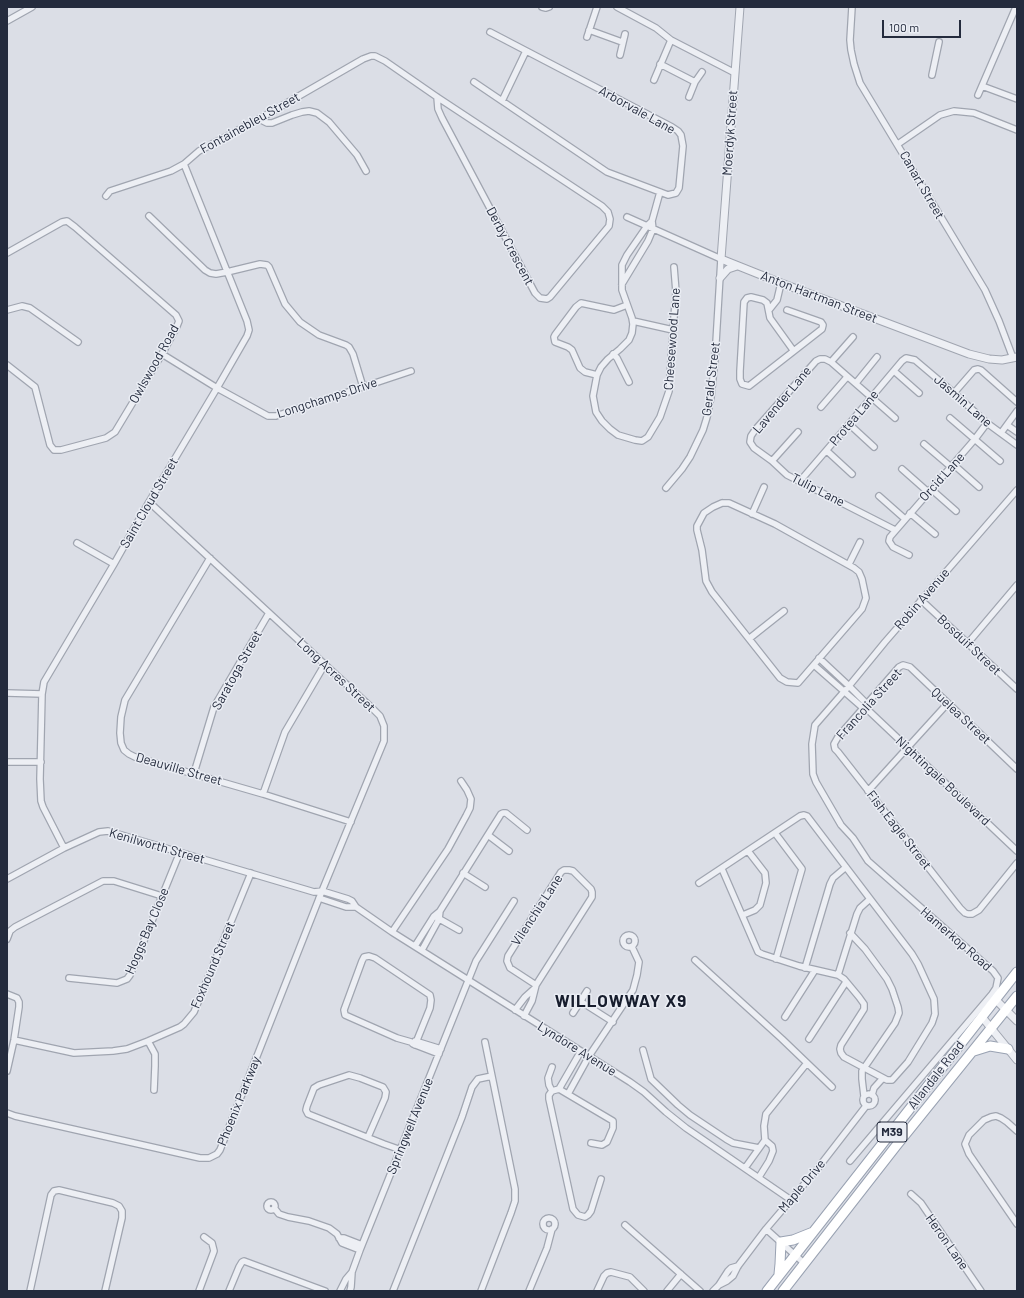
<!DOCTYPE html>
<style>
body{margin:0}
#map{position:relative;width:1024px;height:1298px;overflow:hidden;background:#dbdee6;font-family:Barlow,sans-serif}
canvas{display:block}
.frame{position:absolute;inset:0;border:8px solid #242b3d;pointer-events:none}
.scale{position:absolute;left:882px;top:20px;width:79px;height:18px;box-sizing:border-box;border:2px solid #242b3d;border-top:0;padding-left:5px;font-size:12px;line-height:14px;white-space:nowrap;color:#242b3d;-webkit-text-stroke:3px #eaedf4;paint-order:stroke}
</style>
<div id="map">
<canvas width="1024" height="1298"></canvas>
<div class="frame"></div>
<div class="scale">100 m</div>
</div>
<script>
const ctx = document.querySelector('canvas').getContext('2d');
ctx.lineJoin = 'round';
function toPath(rows) {
  const path = new Path2D();
  for (const r of rows) {
    if (r.length === 3) {
      path.moveTo(r[0] + r[2], r[1]);
      path.arc(r[0], r[1], r[2], 0, 2 * Math.PI);
      continue;
    }
    path.moveTo(r[0], r[1]);
    for (let i = 2; i < r.length; i += 2) path.lineTo(r[i], r[i + 1]);
  }
  return path;
}
function stroke(path, color, width, dash) {
  ctx.strokeStyle = color;
  ctx.lineWidth = width;
  ctx.lineCap = dash ? 'butt' : 'round';
  ctx.setLineDash(dash || []);
  ctx.stroke(path);
}
function drawText(font, color, halo, rows, align = 'center') {
  ctx.font = font + ' Barlow,sans-serif';
  ctx.lineWidth = 3;
  ctx.setLineDash([]);
  ctx.textBaseline = 'middle';
  ctx.strokeStyle = halo;
  ctx.fillStyle = color;
  for (const [text, x, y, turn = 0] of rows) {
    ctx.save();
    ctx.translate(x, y);
    ctx.rotate((+turn || 0) * Math.PI / 180);
    ctx.textAlign = isNaN(turn) ? turn : align;
    if (halo) ctx.strokeText(text, 0, 0);
    ctx.fillText(text, 0, 0);
    ctx.restore();
  }
}
const minor = toPath([
 [542,7,546,8,549,7],
 [617,7,656,28,671,40,735,73],
 [852,7,850,40,851,50,854,64,860,83,985,290,999,321,1013,358],
 [7,21,32,7],
 [589,30,622,42],
 [587,37,597,7],
 [620,55,625,34],
 [660,64,695,82],
 [932,75,939,42],
 [654,80,671,40],
 [474,82,607,172,668,195,676,193,679,188,683,146,681,135,678,131,672,127,490,32],
 [982,86,1017,99],
 [978,95,1016,7],
 [689,97,695,82,702,72],
 [502,101,526,51],
 [259,119,267,123,272,123,292,115,302,112,309,111,317,113,329,122,357,155,366,171],
 [898,144,940,115,954,111,974,113,1017,130],
 [106,196,110,191,171,171,184,164,199,151,259,119,363,59,371,56,375,56,385,61,437,97,602,206,608,212,610,219,609,226,550,297,547,299,540,298,535,293,442,118,438,109,437,97],
 [149,216,205,270,210,273,216,274,227,272,260,264,267,265,269,267,285,304,300,322,319,335,346,345,349,347,353,354,363,387],
 [627,217,721,259,715,359,711,397,707,417,703,430,690,457,682,469,666,488],
 [652,221,647,226,627,255,622,265,622,290,632,318,633,324,632,333,629,340,620,349,608,359,601,367,597,375,593,396,596,412,602,421,610,429,618,435,635,440,642,441,648,437,660,417,669,391,673,330,676,292,674,267],
 [7,253,62,222,67,221,75,227,176,315,179,321,177,326,162,354,115,432,106,438,61,450,54,450,50,445,35,387,7,365],
 [622,284,648,241,653,229,652,221,660,192],
 [7,310,22,306,30,308,78,342],
 [769,310,777,300,781,283],
 [787,310,821,322,823,325,822,329,749,386,742,384,740,379,740,371,744,302,747,298,751,297,763,300,767,303,770,318,793,350],
 [633,321,673,330],
 [162,354,217,388,268,416,276,416,411,371],
 [613,354,617,358,629,382],
 [831,362,853,337],
 [894,371,919,393],
 [597,375,585,372,580,368,572,350,568,347,555,342,554,337,555,335,576,307,581,303,614,310,627,305],
 [856,383,877,357],
 [954,393,974,370,978,369,981,370,1017,402],
 [821,407,847,377],
 [895,418,831,362,825,359,820,359,816,361,755,430,751,436,750,442,754,448,772,461,787,475,895,530],
 [950,418,1000,461],
 [849,424,874,447],
 [1007,425,1017,432],
 [1001,433,1017,411],
 [924,444,951,467],
 [827,451,852,474],
 [772,461,798,432],
 [953,464,979,487],
 [902,469,928,492],
 [800,481,849,424,902,361,906,358,915,360,954,393,987,423,1017,445],
 [931,489,956,511],
 [879,496,905,519],
 [722,503,729,503,775,524,854,568,859,572,862,579,866,598,862,609,798,683,787,682,780,678,712,592,706,581,702,550,697,530,697,526,704,513,713,507,722,503],
 [910,513,935,534],
 [752,514,764,487],
 [77,543,114,564],
 [909,555,893,547,889,541,890,537,975,439,987,423],
 [210,558,125,700,121,717,120,733,121,743,124,750,129,754,135,757,263,794,351,822],
 [849,564,860,542],
 [921,600,1017,689],
 [750,638,784,611],
 [968,643,1017,585],
 [819,658,849,686,867,704,868,707],
 [814,665,863,708,869,711,1017,851],
 [7,693,42,694],
 [7,762,41,762],
 [1017,769,910,667,903,665,899,667,838,737,834,744,835,749,838,752,960,908,965,913,968,914,972,914,979,910,1017,863],
 [194,773,214,707,269,613],
 [868,791,948,703],
 [263,794,285,732,325,664],
 [775,833,802,869,776,959],
 [488,835,509,851],
 [64,848,43,807,41,801,40,779,42,694,44,682,114,564,149,502,217,388,247,336,249,330,247,321,184,164],
 [463,873,485,887],
 [7,879,64,848,99,832,108,831,314,892,322,891,348,899,352,901,356,907,392,932,630,1082,644,1092,666,1112,686,1128,791,1200],
 [699,883,800,816,804,815,807,816,912,954,918,964,934,999,935,1014,932,1023,908,1062,892,1080,887,1080,844,1057,841,1053,840,1049,841,1045,864,1009,864,1004,859,997,844,979,838,975,799,966,762,954,758,952,722,869],
 [319,898,346,907,356,907],
 [743,915,755,910,760,905,766,883,765,873,748,851],
 [436,917,459,930],
 [392,932,448,849,466,816,470,808,471,799,467,790,461,781],
 [850,933,865,949,887,979,892,989,898,1007,899,1013,895,1023,862,1071,862,1079,864,1096],
 [629,941,6],
 [7,939,10,931,15,927,103,881,114,881,162,896],
 [415,946,434,916,440,911,501,814,503,813,506,813,527,830],
 [422,950,439,919,440,911],
 [695,960,782,1039,832,1087],
 [805,968,830,884,833,878,846,867],
 [838,975,857,914,860,908,870,899],
 [69,978,117,983,127,979,130,975,180,852],
 [7,994,17,998,19,1002,19,1007,14,1040,7,1071],
 [580,1001,613,1022],
 [515,1010,525,997,535,988],
 [573,1013,587,991],
 [524,1016,532,1001,536,985,592,897,592,892,591,889,573,871,569,870,564,870,561,872,508,956,507,961,510,968,536,985],
 [785,1017,815,970],
 [809,1039,846,982],
 [14,1040,74,1053,113,1051,127,1049,148,1041,180,1027,184,1024,194,1012,251,873],
 [148,1041,155,1054,155,1066,154,1090],
 [415,1041,441,1049],
 [415,1045,430,1008,431,1000,430,995,375,958,369,956,364,957,362,961,344,1010,345,1015,397,1038,411,1042,413,1044,439,1054],
 [643,1050,651,1079,678,1105,690,1115,726,1139,733,1143,759,1148],
 [552,1067,548,1078,549,1085,552,1091],
 [559,1089,581,1051],
 [869,1100,6],
 [568,1094,589,1056,633,990,637,975,639,962,632,947],
 [872,1095,874,1088,883,1078],
 [7,1113,15,1116,200,1158,209,1158,217,1154,220,1150,322,891,384,741,384,726,380,716,372,708,149,502],
 [1017,1131,1007,1122,1001,1118,996,1116,991,1117,984,1120,969,1135,965,1144,969,1154,1017,1224],
 [368,1137,385,1098,386,1092,383,1087,360,1078,349,1075,319,1085,314,1088,307,1106,306,1110,308,1114,384,1144,401,1150],
 [591,1143,602,1145,607,1142,613,1128,613,1121,559,1089,552,1091,549,1095,549,1099,573,1209,578,1215,585,1217,588,1215,591,1211,601,1179],
 [850,1161,992,994,996,988,998,978,993,971,868,861,853,838,841,825,816,782,813,774,812,744,815,725,849,686,885,642,1017,490],
 [745,1168,765,1140],
 [759,1177,769,1161,773,1151,772,1146,765,1140,764,1126,766,1114,807,1063],
 [911,1194,921,1203,981,1291],
 [271,1206,4],
 [275,1209,279,1214,288,1217,309,1221,329,1228,337,1234,342,1243,360,1250],
 [549,1224,6],
 [625,1225,700,1291],
 [766,1229,805,1264],
 [339,1238,344,1238,362,1245],
 [719,1285,727,1281,733,1276,738,1266,766,1229,818,1168,866,1106],
 [30,1291,51,1195,54,1191,59,1190,113,1203,119,1206,122,1211,122,1218,105,1291],
 [199,1291,214,1251,212,1243,204,1237],
 [229,1291,239,1267,242,1262,244,1261,325,1291],
 [340,1291,346,1279,352,1272],
 [350,1291,351,1287,352,1272,360,1250,476,961,514,901],
 [393,1291,462,1117,472,1087,478,1079,492,1076],
 [481,1291,511,1213,515,1201,515,1189,485,1042],
 [529,1291,547,1248,552,1229],
 [597,1291,604,1276,607,1273,611,1272,630,1277,644,1291],
 [667,1291,681,1274],
 [713,1291,719,1285,728,1271,731,1268,738,1266]
]);
const tertiary = toPath([
 [740,7,721,259,781,283,969,354,989,359,1002,360,1017,357],
 [720,278,728,269,737,266],
 [995,999,1017,1021],
 [982,1017,1017,1060]
]);
const primary = toPath([
 [974,1051,990,1046,1008,1049],
 [779,1274,780,1264,781,1242,793,1240,813,1232],
 [767,1291,1017,972],
 [783,1291,896,1146,1017,996]
]);
const shields = [
 [892,1132,30]
];
const shieldNames = [
 ["M39",892,1132]
];
const streetNames = [
 ["Arborvale Lane",637,110,29],
 ["Fontainebleu Street",250,123,-29],
 ["Moerdyk Street",730,133,-86],
 ["Canart Street",922,185,60],
 ["Derby Crescent",510,246,62],
 ["Anton Hartman Street",819,297,21],
 ["Cheesewood Lane",672,339,-86],
 ["Owlswood Road",154,364,-61],
 ["Gerald Street",711,379,-83],
 ["Longchamps Drive",327,398,-18],
 ["Lavender Lane",782,400,-50],
 ["Jasmin Lane",963,401,41],
 ["Protea Lane",854,418,-50],
 ["Orcid Lane",942,477,-48],
 ["Tulip Lane",818,490,27],
 ["Saint Cloud Street",149,503,-60],
 ["Robin Avenue",922,599,-49],
 ["Bosduif Street",969,645,43],
 ["Saratoga Street",237,670,-61],
 ["Long Acres Street",336,675,43],
 ["Francolia Street",869,704,-48],
 ["Quelea Street",961,716,43],
 ["Deauville Street",179,769,16],
 ["Nightingale Boulevard",943,781,43],
 ["Fish Eagle Street",899,830,52],
 ["Kenilworth Street",157,846,16],
 ["Vilenchia Lane",537,910,-57],
 ["Hoggs Bay Close",147,931,-67],
 ["Hamerkop Road",956,939,41],
 ["Foxhound Street",213,965,-67],
 ["Lyndore Avenue",577,1049,32],
 ["Allandale Road",936,1075,-52],
 ["Phoenix Parkway",239,1101,-68],
 ["Springwell Avenue",410,1126,-68],
 ["Maple Drive",802,1186,-50],
 ["Heron Lane",947,1242,55]
];
const districtNames = [
 ["WILLOWWAY X9",621,1001]
];
stroke(minor, '#a0a5b0', 8);
stroke(tertiary, '#a0a5b0', 9);
stroke(primary, '#99a2b2', 11);
stroke(minor, '#edeff4', 5.5);
stroke(tertiary, '#edeff4', 7);
stroke(primary, '#fff', 9);
for (const [x, y, w] of shields) {
  const box = new Path2D();
  box.roundRect(x - w / 2, y - 10, w, 20, 3);
  ctx.fillStyle = '#eaedf4';
  ctx.fill(box);
  stroke(box, '#242b3d', 1);
}
drawText('bold 12px', '#242b3d', null, shieldNames);
drawText('13px', '#242b3d', '#eaedf4', streetNames);
ctx.letterSpacing = '1px';
drawText('bold 17px', '#171d2d', '#eaedf4', districtNames);
ctx.letterSpacing = '0px';
</script>
